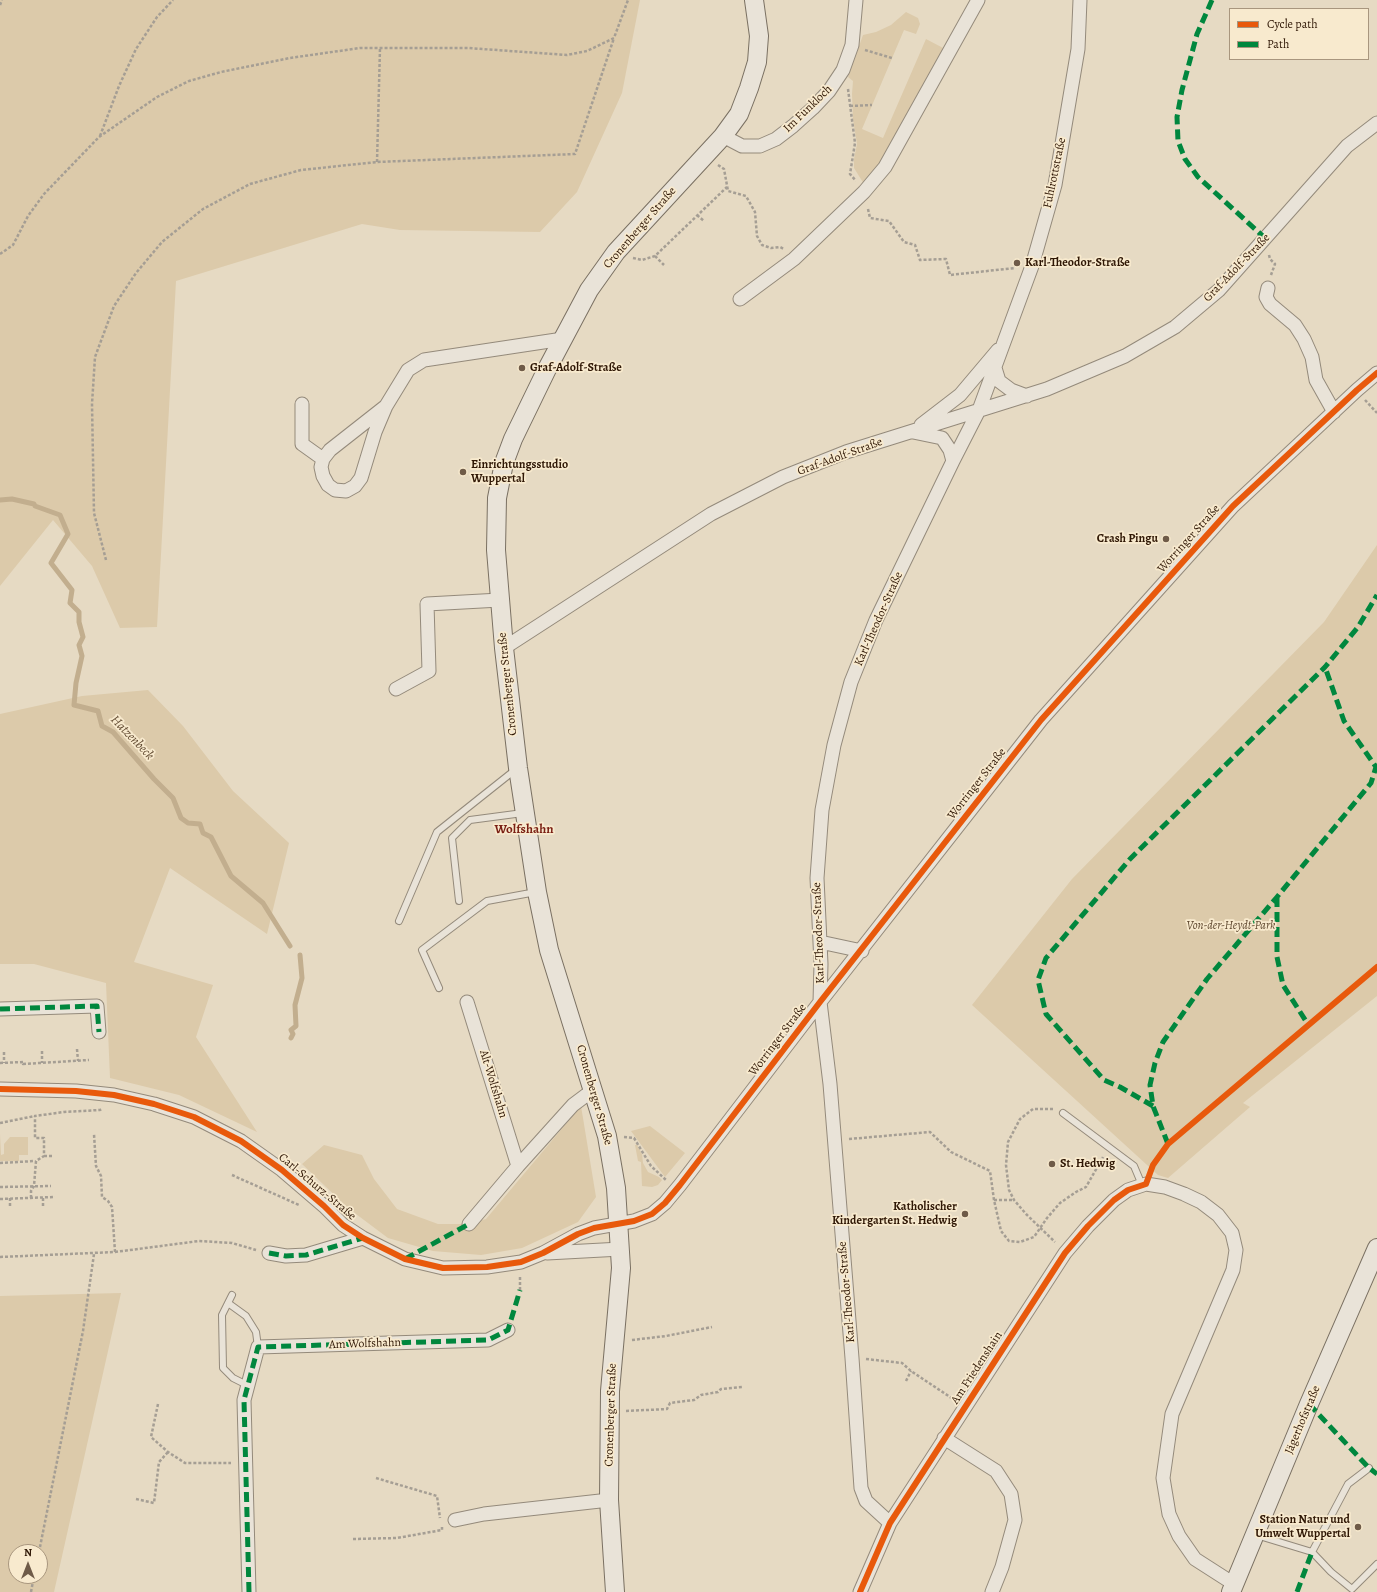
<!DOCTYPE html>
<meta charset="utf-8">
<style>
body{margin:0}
#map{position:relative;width:1377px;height:1592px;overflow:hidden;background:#e6dac3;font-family:Alegreya,serif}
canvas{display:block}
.legend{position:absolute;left:1229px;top:8px;width:140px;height:52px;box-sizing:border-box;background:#f8eace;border:1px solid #a8967e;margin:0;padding:5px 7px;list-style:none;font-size:12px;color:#2f1705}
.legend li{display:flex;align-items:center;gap:8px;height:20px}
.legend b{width:20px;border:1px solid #a8967e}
.north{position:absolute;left:8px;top:1544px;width:40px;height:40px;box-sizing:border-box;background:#f8eace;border:1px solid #a8967e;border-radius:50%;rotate:0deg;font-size:11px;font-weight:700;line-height:16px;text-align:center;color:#2f1705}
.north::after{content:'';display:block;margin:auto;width:14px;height:18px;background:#6f5b48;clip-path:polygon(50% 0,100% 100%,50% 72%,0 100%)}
</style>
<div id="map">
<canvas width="1377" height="1592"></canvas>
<ul class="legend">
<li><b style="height:5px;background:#e8590c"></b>Cycle path</li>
<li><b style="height:5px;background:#00873e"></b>Path</li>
</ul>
<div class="north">N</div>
</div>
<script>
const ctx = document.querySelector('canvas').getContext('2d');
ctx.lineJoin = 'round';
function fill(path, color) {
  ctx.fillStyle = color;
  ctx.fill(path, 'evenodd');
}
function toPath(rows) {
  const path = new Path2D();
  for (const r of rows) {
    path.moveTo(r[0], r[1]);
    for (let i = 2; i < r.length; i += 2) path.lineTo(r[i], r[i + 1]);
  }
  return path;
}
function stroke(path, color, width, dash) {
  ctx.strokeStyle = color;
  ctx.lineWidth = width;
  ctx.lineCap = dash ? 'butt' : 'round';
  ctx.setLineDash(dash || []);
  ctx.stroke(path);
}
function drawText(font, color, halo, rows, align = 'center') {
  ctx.font = font + ' Alegreya,serif';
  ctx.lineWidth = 3.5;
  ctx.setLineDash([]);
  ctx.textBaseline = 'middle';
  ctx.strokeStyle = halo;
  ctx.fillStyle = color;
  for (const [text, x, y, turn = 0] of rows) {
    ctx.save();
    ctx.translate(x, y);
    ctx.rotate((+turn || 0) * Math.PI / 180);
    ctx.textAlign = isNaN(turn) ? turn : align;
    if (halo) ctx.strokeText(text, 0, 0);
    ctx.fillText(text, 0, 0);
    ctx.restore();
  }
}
const green = toPath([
 [0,0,640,0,622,93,577,192,540,232,400,230,362,224,176,281,157,627,120,628,92,566,53,520,0,586],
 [906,12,918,18,920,24,916,34,904,30,862,129,883,138,926,39,945,49,881,163,864,184,854,168,854,159,857,144,853,119,852,94,853,81,848,77,863,35,876,32,891,25],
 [1377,545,1377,996,1243,1103,1250,1107,1168,1178,1158,1175,972,1005,1072,879,1324,622],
 [148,690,183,726,233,791,289,843,267,934,170,868,134,962,213,985,196,1037,257,1132,179,1095,110,1078,106,983,34,964,0,964,0,714,82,696],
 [581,1106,596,1197,578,1222,522,1248,481,1255,433,1251,388,1238,348,1208,302,1164,324,1145,362,1155,374,1179,397,1209,438,1224,469,1224,486,1219],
 [650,1126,685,1153,665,1177,631,1131],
 [0,1134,1,1155,4,1154,4,1144,10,1137,28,1137,28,1155,19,1155,19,1161,0,1161],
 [635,1145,637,1145,642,1154,643,1163,648,1172,659,1177,662,1180,658,1185,652,1187,642,1186,641,1162,638,1161],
 [121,1293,54,1592,0,1592,0,1296],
 [16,1552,40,1552,40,1576,16,1576]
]);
const stream = toPath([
 [0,500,12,499,34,504,35,506,60,515,68,534,51,563,72,590,70,603,79,612,79,622,83,637,79,645,82,656,76,683,74,705,98,711,102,726,113,732,154,779,173,798,181,818,188,823,200,824,203,833,211,837,231,876,263,903,290,946],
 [291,1038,293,1034,291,1030,296,1026,295,1005,302,978,300,955]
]);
const path = toPath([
 [0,5,2,0],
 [865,50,892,58],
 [848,89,855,143,850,174,856,181],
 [850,106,872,105],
 [100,136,119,86,136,49,157,17,173,0],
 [377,162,380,48],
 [718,165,724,169,728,191,746,196,755,212,757,236,762,245,771,248,780,247,784,249],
 [868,209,870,218,889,221,904,242,915,245,920,260,946,259,950,275,1015,268],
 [697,215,704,221],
 [0,254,13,245,28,216,44,194,99,137,157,97,189,81,221,72,290,58,360,48,468,48,567,55,587,51,614,38,628,0],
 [1269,255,1270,259,1275,264,1271,275],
 [655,256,664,265],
 [633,258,642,260,655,256,727,187],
 [1365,400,1377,413],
 [106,560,94,513,92,404,95,357,114,306,136,273,162,242,203,209,250,184,301,170,377,162,575,154,614,38],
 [77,1049,78,1061],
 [42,1051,42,1063],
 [4,1052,4,1063],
 [0,1063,23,1062,23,1064,89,1060],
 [1053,1109,1033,1109,1020,1119,1008,1142,1006,1165,1009,1190,1014,1200,1026,1214,1055,1242],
 [0,1123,35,1116],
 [624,1137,634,1138,651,1166,666,1180],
 [849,1139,930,1132,951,1152,990,1171,994,1200,1001,1231,1009,1241,1020,1242,1034,1237,1047,1218,1060,1203,1076,1192,1086,1187,1103,1157],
 [44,1156,53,1156],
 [0,1163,35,1161],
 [232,1175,299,1205],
 [0,1187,51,1186],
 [10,1198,10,1206],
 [31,1198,31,1191,34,1186,36,1161,44,1156,44,1138,35,1138,35,1116,64,1112,100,1110,102,1109],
 [0,1199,55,1197],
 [994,1200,1014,1200],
 [43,1206,43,1197],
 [115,1252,199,1241,232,1243,256,1250],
 [0,1257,115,1252,112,1207,108,1201,102,1197,101,1176,96,1166,94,1134],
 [520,1290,520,1276],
 [632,1340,666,1336,712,1327],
 [866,1359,902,1363,911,1371,953,1399],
 [906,1381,911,1371],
 [158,1404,151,1437,168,1452,185,1463,231,1463],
 [626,1411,667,1409,670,1403,694,1400,701,1395,718,1392,721,1389,742,1387],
 [376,1478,437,1496,440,1518],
 [136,1499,154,1503,159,1462,168,1452],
 [353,1539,397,1538,442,1530,442,1527],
 [39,1552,83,1331,94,1254],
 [31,1592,34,1576]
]);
const service = toPath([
 [459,901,452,838,470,820,523,813],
 [399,921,437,832,515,770],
 [439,988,422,950,487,901,536,892],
 [1063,1113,1134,1166,1142,1185],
 [232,1295,222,1315,223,1368,233,1378,249,1386],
 [228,1303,246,1316,256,1332,258,1347],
 [1256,1535,1312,1552,1348,1484,1369,1468],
 [1312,1552,1331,1572,1352,1589,1377,1564]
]);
const minor = toPath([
 [723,136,742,146,760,146,776,139,793,126,813,108,829,91,843,70,852,45,856,0],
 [1268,288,1266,297,1270,304,1295,325,1304,339,1312,357,1316,380,1334,412],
 [740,299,794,259,864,192,885,167,978,0],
 [995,368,999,381,1011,390,1027,396],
 [302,404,302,444,323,459,330,450,386,406,375,432,361,478,355,486,346,491,335,490,328,485,323,476,321,467,323,459],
 [386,406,408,370,424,360,563,339],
 [921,425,960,395,998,350],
 [913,432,942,438,950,450,953,461],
 [504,648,711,514,783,477,846,452,1047,389,1125,356,1175,327,1219,290,1347,146,1377,123],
 [396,689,429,671,427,604,500,600],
 [820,942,862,951],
 [467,1002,518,1166],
 [0,1009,97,1006,99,1032],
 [0,1089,76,1091,114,1095,154,1104,194,1117,241,1141,282,1170,324,1206,343,1225,363,1238,405,1259,443,1268,487,1267,521,1262,543,1253,578,1234,594,1228,634,1221,652,1214,665,1203,680,1185,820,1002,1041,720,1233,506,1357,390,1377,373],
 [469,1224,518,1166,573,1105,593,1090],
 [269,1253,286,1256,306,1255,363,1238],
 [547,1253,621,1249],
 [944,1438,996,1471,1011,1494,1015,1520,1002,1567,992,1592],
 [455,1520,484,1514,609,1500],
 [890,1523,866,1501,861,1488,852,1358,830,1084,820,1002,821,964,817,878,822,810,834,745,851,682,876,620,953,461,979,410,1032,266,1055,185,1078,49,1080,0],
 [249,1592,244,1400,258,1347,488,1340,508,1330],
 [860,1592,890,1523,1065,1253,1088,1226,1114,1200,1128,1190,1146,1184,1165,1187,1184,1194,1201,1202,1218,1215,1232,1233,1236,1250,1233,1270,1172,1414,1163,1478,1169,1514,1179,1536,1195,1559,1234,1584]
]);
const secondary = toPath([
 [615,1592,609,1500,610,1391,621,1268,616,1188,607,1136,549,950,537,892,518,768,504,648,496,550,497,498,504,463,513,439,547,369,589,290,616,252,723,136,739,114,749,88,757,62,759,36,754,0],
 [1231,1592,1309,1404,1377,1248]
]);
const quiet = toPath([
 [1212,0,1197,34,1182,90,1177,117,1178,141,1185,159,1198,177,1266,239],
 [1277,897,1277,957,1283,985,1309,1026],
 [0,1009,97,1006,99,1032],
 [1153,1106,1120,1087,1104,1080,1046,1014,1038,980,1046,958,1130,859,1325,667,1358,627,1377,595],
 [1168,1144,1153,1106,1150,1085,1155,1063,1163,1042,1207,979,1277,897,1371,783,1376,767,1344,721,1325,667],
 [269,1253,286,1256,306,1255,363,1238],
 [405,1259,469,1224],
 [1309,1404,1369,1468,1377,1474],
 [249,1592,244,1400,258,1347,488,1340,508,1330,520,1290],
 [1297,1592,1312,1552]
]);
const cycleway = toPath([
 [0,1089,76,1091,114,1095,154,1104,194,1117,241,1141,282,1170,324,1206,343,1225,363,1238,405,1259,443,1268,487,1267,521,1262,543,1253,578,1234,594,1228,634,1221,652,1214,665,1203,680,1185,820,1002,1041,720,1233,506,1357,390,1377,373],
 [860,1592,890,1523,1065,1253,1088,1226,1114,1200,1128,1190,1146,1184,1153,1165,1168,1144,1377,967]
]);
const markers = [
 [1017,263,4,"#6f5b48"],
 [522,368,4,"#6f5b48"],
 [463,472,4,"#6f5b48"],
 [1166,539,4,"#6f5b48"],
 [1052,1164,4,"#6f5b48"],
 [965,1214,4,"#6f5b48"],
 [1358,1527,4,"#6f5b48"]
];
const streetNames = [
 ["Im Funkloch",808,109,-44],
 ["Fuhlrottstraße",1055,173,-78],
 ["Cronenberger Straße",640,228,-49],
 ["Graf-Adolf-Straße",1237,268,-46],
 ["Graf-Adolf-Straße",840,457,-20],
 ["Worringer Straße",1189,539,-48],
 ["Karl-Theodor-Straße",879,619,-66],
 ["Cronenberger Straße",508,684,-96],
 ["Worringer Straße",977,784,-52],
 ["Karl-Theodor-Straße",819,933,-92],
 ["Worringer Straße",778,1040,-53],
 ["Alt-Wolfshahn",493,1084,73],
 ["Cronenberger Straße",594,1095,74],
 ["Carl-Schurz-Straße",317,1187,40],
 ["Karl-Theodor-Straße",847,1292,-95],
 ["Am Wolfshahn",365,1344,-2],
 ["Am Friedenshain",977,1368,-57],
 ["Cronenberger Straße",611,1415,-88],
 ["Jägerhofstraße",1303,1420,-67]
];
const poiNames = [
 ["Karl-Theodor-Straße",1025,263],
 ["Graf-Adolf-Straße",530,368],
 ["Einrichtungsstudio",471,465],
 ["Wuppertal",471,479],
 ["Crash Pingu",1158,539,"right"],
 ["St. Hedwig",1060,1164],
 ["Katholischer",957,1207,"right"],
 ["Kindergarten St. Hedwig",957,1221,"right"],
 ["Station Natur und",1350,1520,"right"],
 ["Umwelt Wuppertal",1350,1534,"right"]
];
const parkNames = [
 ["Von-der-Heydt-Park",1231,926]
];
const waterNames = [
 ["Hatzenbeck",132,738,46]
];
const neighbourhoodNames = [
 ["Wolfshahn",524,830]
];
fill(green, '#dccaaa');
stroke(stream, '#c2ae8e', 5);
stroke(service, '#948a7b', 8);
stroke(minor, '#948a7b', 15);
stroke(secondary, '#7a7062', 20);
stroke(path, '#a59e94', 2.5, [3, 2]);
stroke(service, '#e9e3d8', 6);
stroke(minor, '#e9e3d8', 13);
stroke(secondary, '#e9e3d8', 18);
stroke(quiet, '#00873e', 5, [10, 5]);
stroke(cycleway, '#e8590c', 6);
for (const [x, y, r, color] of markers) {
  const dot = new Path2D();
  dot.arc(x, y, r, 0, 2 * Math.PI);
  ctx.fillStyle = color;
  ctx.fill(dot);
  stroke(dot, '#f8eace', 1.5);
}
drawText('12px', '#2f1705', '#f8eace', streetNames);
drawText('bold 12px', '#2f1705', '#f8eace', poiNames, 'left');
drawText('italic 12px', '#604930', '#f8eace', parkNames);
drawText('italic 13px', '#634c33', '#f8eace', waterNames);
drawText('bold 13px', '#7a1f14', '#f8eace', neighbourhoodNames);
</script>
